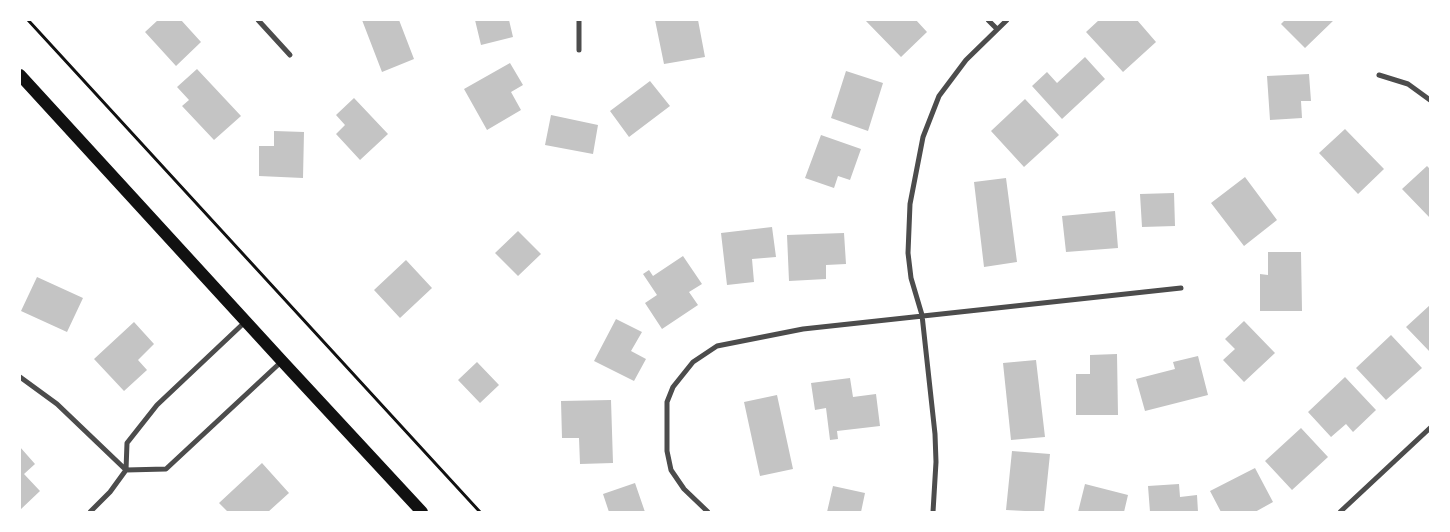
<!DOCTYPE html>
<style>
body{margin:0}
#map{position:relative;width:1450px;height:532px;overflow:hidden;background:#fff;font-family:Quicksand,sans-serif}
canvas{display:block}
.frame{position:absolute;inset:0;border:21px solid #fff;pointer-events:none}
</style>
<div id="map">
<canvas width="1450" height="532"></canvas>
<div class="frame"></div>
</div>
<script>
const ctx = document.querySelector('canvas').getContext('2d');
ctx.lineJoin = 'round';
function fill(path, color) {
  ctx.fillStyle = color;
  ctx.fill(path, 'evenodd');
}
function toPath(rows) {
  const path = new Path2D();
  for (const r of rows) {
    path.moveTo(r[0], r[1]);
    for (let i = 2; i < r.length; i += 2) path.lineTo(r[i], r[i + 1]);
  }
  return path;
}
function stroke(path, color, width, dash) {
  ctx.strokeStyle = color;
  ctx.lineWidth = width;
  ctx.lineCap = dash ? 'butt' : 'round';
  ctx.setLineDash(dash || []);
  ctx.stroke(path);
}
const building = toPath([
 [158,20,181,20,201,42,176,66,145,32],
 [362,20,399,20,414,59,382,72],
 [475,20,509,20,513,37,481,45],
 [655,20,698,20,705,57,664,64],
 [865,20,916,20,927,32,901,57],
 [1099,20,1137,20,1156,42,1123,72,1086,32],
 [1285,20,1334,20,1305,48,1281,24],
 [1085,57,1105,79,1062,119,1032,86,1047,72,1057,83],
 [510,63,523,85,511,92,521,110,487,130,464,89],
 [197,69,241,116,214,140,182,106,189,100,177,87],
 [846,71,883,83,868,131,831,118],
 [1309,74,1311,101,1301,101,1302,118,1270,120,1267,76],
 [650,81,670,106,629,137,610,111],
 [354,98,388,134,360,160,336,134,345,125,336,115],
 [1025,99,1059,135,1024,167,991,131],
 [551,115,598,125,593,154,545,145],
 [1345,129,1384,169,1358,194,1319,153],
 [274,131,304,132,303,178,259,176,259,146,274,146],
 [821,135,861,149,850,180,838,176,834,188,805,178],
 [1427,166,1430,169,1430,218,1402,189],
 [1245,177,1277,220,1244,246,1211,203],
 [1006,178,1017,262,984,267,974,182],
 [1174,193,1175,226,1142,227,1140,194],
 [1115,211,1118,248,1066,252,1062,216],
 [772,227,776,257,752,259,754,282,727,285,721,233],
 [518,231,541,254,518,276,495,253],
 [844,233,846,264,826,265,826,279,789,281,787,235],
 [1268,252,1301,252,1302,311,1260,311,1260,274,1268,275],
 [683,256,702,284,689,292,698,305,662,329,645,303,657,295,643,274,649,270,653,276],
 [406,260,432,288,400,318,374,290],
 [37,277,83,298,67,332,21,311],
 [1430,305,1430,352,1406,327],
 [616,319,642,332,631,351,646,359,634,381,594,361],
 [1244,321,1275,353,1244,382,1223,360,1235,349,1225,339],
 [134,322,154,344,138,360,147,370,124,391,94,359],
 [1391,335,1422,368,1386,400,1356,368],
 [1117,354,1118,415,1076,415,1076,374,1090,374,1090,355],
 [1198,356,1208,395,1145,411,1136,379,1175,369,1173,362],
 [1036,360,1045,437,1011,440,1003,363],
 [477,362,499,385,480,403,458,380],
 [1345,377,1376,410,1353,432,1346,424,1331,437,1308,412],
 [850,378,853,397,876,394,880,426,837,431,838,439,830,440,826,408,815,410,811,383],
 [777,395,793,469,760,476,744,402],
 [611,400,613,463,580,464,579,438,562,438,561,401],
 [1301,428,1328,457,1292,490,1265,461],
 [20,447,35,464,24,474,40,491,20,510],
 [1012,451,1050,454,1044,512,1006,510],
 [262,463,289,493,268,512,228,512,219,503],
 [1255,468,1273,502,1255,512,1221,512,1210,491],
 [635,483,645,512,609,512,603,494],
 [1085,484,1128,495,1124,512,1078,512],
 [1179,484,1180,497,1197,495,1198,512,1150,512,1148,486],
 [833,486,865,493,861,512,827,512]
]);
const path = toPath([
 [28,20,480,512]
]);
const minor = toPath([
 [258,20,290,55],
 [579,20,579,50],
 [988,20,997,29],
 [1379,75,1408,84,1430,100],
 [20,377,57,404,126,470],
 [126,470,166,469,281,362],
 [90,512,110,492,126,470,127,443,157,405,246,321],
 [708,512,684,489,671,470,667,451,667,402,673,387,693,362,717,346,803,329,1181,288],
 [933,512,936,462,935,434,922,315,911,278,908,253,910,204,923,137,939,96,966,60,1007,20],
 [1340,512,1430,428]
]);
const primary = toPath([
 [20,75,282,361,422,512]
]);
fill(building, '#c4c4c4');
stroke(path, '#111', 3);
stroke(minor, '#4c4c4c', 5);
stroke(primary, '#111', 12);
</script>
